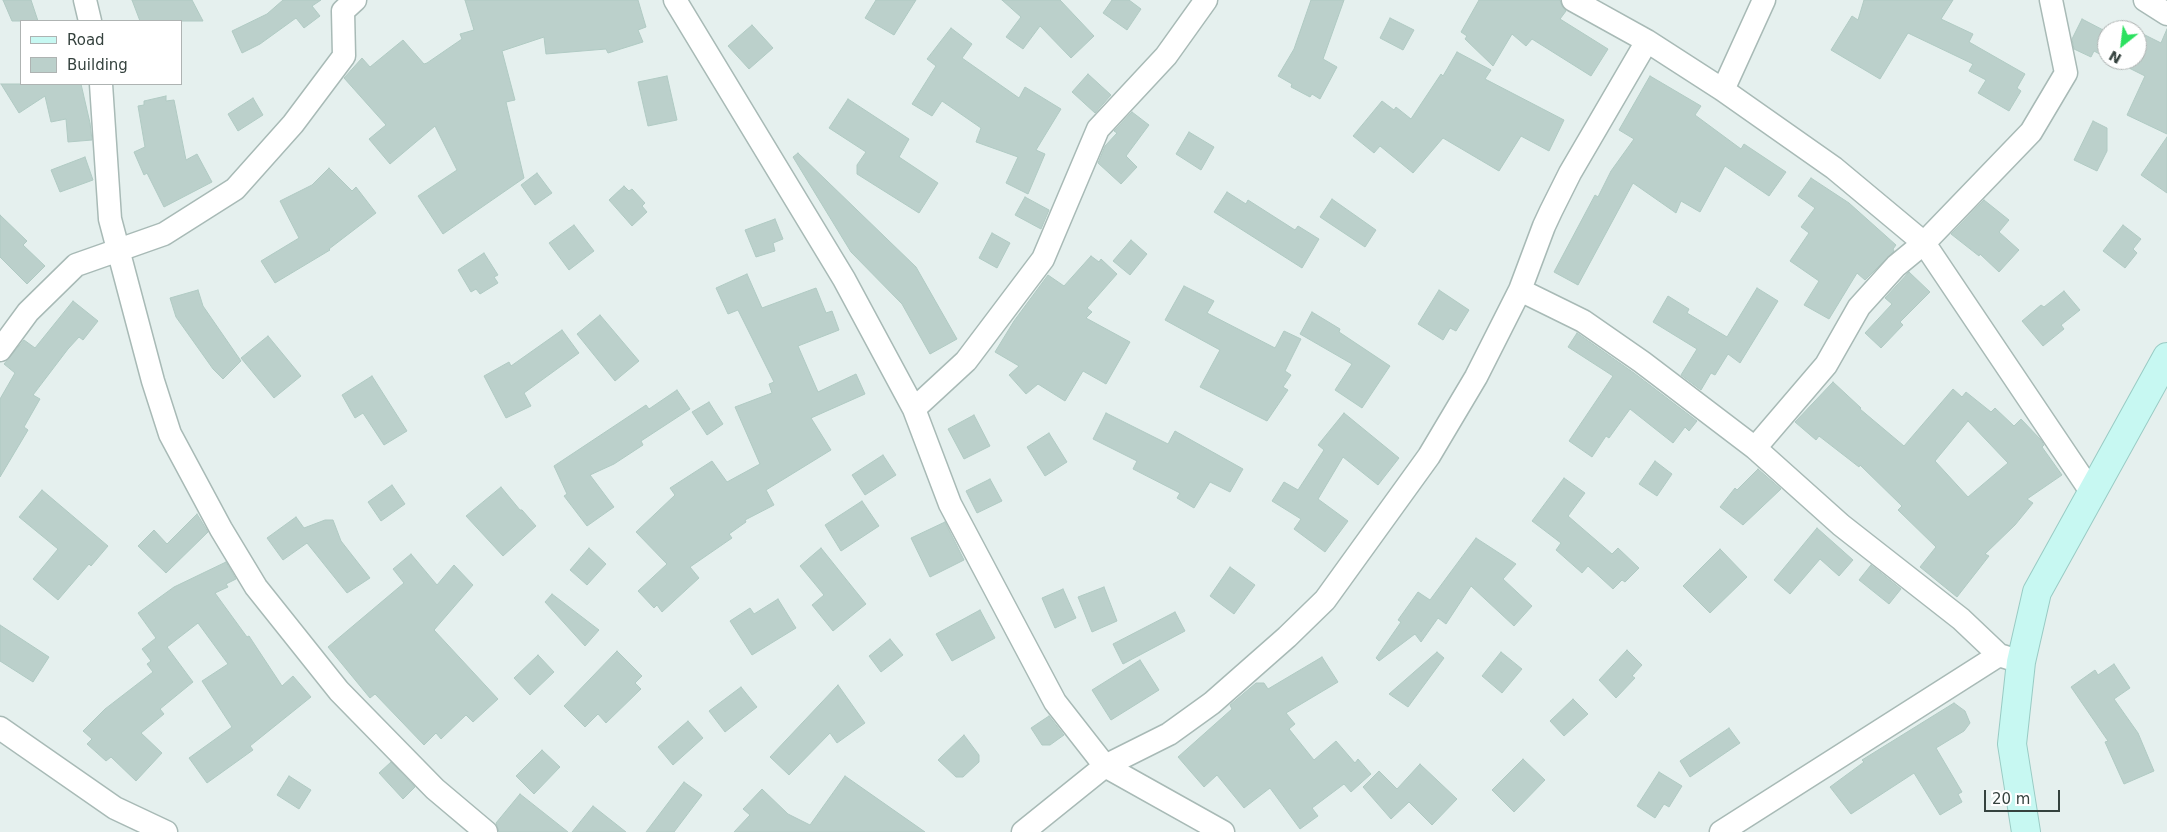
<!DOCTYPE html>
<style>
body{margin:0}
#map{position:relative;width:2167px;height:832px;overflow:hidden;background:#e5f0ee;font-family:"DejaVu Sans",sans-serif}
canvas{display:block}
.legend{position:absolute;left:20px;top:20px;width:162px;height:65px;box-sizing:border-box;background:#fff;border:1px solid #aeb3b2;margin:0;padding:6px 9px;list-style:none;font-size:15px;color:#35423e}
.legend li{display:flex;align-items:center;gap:10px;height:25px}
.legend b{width:25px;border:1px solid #aeb3b2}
.north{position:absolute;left:2097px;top:20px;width:50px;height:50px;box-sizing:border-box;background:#fff;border:1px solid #aeb3b2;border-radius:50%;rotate:209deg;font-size:14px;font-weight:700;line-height:20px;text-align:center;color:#35423e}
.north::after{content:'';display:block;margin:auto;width:18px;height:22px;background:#2be15f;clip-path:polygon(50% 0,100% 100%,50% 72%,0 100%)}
.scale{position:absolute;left:1984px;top:790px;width:76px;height:22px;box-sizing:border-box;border:2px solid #35423e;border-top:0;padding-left:6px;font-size:15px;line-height:18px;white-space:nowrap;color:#35423e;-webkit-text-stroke:4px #fff;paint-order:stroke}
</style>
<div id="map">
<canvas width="2167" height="832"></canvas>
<ul class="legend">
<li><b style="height:6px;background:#c7f8f2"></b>Road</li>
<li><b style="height:14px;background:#bbd0cb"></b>Building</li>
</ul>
<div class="north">N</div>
<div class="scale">20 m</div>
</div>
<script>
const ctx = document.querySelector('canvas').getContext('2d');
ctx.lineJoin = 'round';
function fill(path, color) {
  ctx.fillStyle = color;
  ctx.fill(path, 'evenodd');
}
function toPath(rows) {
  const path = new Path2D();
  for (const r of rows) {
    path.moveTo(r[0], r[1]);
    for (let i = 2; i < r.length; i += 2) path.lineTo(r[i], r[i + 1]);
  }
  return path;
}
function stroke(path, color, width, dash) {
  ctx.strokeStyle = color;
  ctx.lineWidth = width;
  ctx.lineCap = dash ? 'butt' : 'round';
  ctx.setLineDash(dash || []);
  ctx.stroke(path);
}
const building = toPath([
 [3,0,31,0,38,21,12,21,3,0],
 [132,0,192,0,203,21,140,21,132,0],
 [283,0,321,0,312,6,320,16,304,28,296,18,260,44,242,53,232,31,267,14,283,0],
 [465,0,638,0,646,27,638,30,643,42,608,53,606,49,546,54,544,37,502,51,515,100,506,102,524,178,443,234,418,196,457,170,435,126,390,164,369,139,386,125,344,78,362,58,370,67,403,40,424,64,427,63,462,39,460,34,474,30,465,0],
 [876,0,916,0,894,35,865,18,876,0],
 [1002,0,1060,0,1094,36,1071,58,1040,26,1023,49,1006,37,1021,17,1002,0],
 [1112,0,1129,0,1141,9,1127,30,1103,13,1112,0],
 [1311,0,1344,0,1323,59,1337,67,1320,99,1312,94,1310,97,1291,87,1292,84,1278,76,1294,49,1311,0],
 [1479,0,1560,0,1562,6,1566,11,1560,19,1608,49,1591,76,1532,39,1526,46,1512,34,1493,66,1465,39,1467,36,1461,32,1479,0],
 [1864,0,1953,0,1941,19,1973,34,1969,42,2025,74,2017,88,2021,91,2009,111,1978,93,1986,80,1969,71,1973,64,1908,33,1880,79,1831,50,1852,16,1858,20,1864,0],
 [1390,18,1414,30,1403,50,1380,38,1390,18],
 [2082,19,2107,32,2107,58,2094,51,2091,57,2074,49,2072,39,2082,19],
 [752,25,773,48,749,69,728,46,752,25],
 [951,28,972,44,962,58,1019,98,1025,87,1061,109,1036,150,1045,154,1028,194,1006,183,1018,157,976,142,981,128,942,101,932,116,912,104,936,66,927,59,951,28],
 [2167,29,2167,134,2127,115,2145,76,2127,67,2130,60,2137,60,2137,46,2143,34,2161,43,2167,29],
 [1457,52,1491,70,1485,79,1564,120,1549,151,1521,136,1499,171,1443,138,1413,173,1380,146,1374,153,1353,136,1382,101,1394,110,1396,107,1411,119,1441,74,1443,76,1457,52],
 [1088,74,1111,95,1095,113,1072,92,1088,74],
 [667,76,677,120,648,126,638,82,667,76],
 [1650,76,1701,106,1695,115,1741,149,1744,144,1786,172,1769,196,1725,166,1700,212,1681,201,1676,213,1633,183,1578,285,1554,272,1595,195,1598,197,1611,171,1634,139,1619,130,1650,76],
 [1,84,81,84,90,123,92,140,68,142,66,119,51,122,45,96,19,113,1,84],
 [166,96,166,101,174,100,186,160,197,154,212,182,164,207,147,173,144,175,134,152,145,147,138,106,144,105,144,101,166,96],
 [253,98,263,115,238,131,228,114,253,98],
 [848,99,909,139,899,157,938,183,919,213,857,174,857,165,866,152,829,128,848,99],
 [1132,112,1149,125,1126,156,1137,167,1121,184,1098,163,1105,146,1117,133,1114,131,1132,112],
 [2093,121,2107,128,2107,151,2097,171,2074,160,2093,121],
 [1189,132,1214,147,1201,170,1176,154,1189,132],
 [2167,137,2167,193,2141,175,2167,137],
 [798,153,916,267,957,339,930,354,902,304,851,252,793,157,798,153],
 [85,157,93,180,60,192,51,170,85,157],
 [329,168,352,191,356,187,376,213,329,249,330,250,275,283,261,261,299,238,280,201,312,185,329,168],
 [537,173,552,193,535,205,521,185,537,173],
 [1811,178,1849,203,1896,245,1893,249,1894,251,1865,280,1857,273,1829,319,1804,305,1819,281,1790,261,1809,233,1801,227,1815,208,1798,196,1811,178],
 [624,186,629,191,632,189,645,203,642,206,647,212,632,226,609,200,624,186],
 [1227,192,1246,204,1248,200,1295,230,1298,226,1319,239,1302,268,1214,212,1227,192],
 [1025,197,1049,210,1041,229,1015,215,1025,197],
 [1332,199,1376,230,1365,247,1320,217,1332,199],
 [1984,200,2009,220,1999,232,2019,250,1999,272,1980,254,1979,256,1951,234,1984,200],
 [0,215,27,241,23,245,45,266,27,284,0,257,0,215],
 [775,219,783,239,773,243,775,251,756,257,745,230,775,219],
 [574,225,594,251,569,270,549,243,574,225],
 [2123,225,2141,239,2133,249,2137,253,2125,268,2103,251,2123,225],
 [992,233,1010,243,997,268,979,258,992,233],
 [1131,240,1147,254,1130,275,1113,261,1131,240],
 [484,253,498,275,494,277,498,283,480,294,476,289,471,292,458,270,484,253],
 [1091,256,1099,262,1101,259,1117,274,1087,308,1092,312,1086,318,1130,342,1106,384,1083,371,1065,401,1038,384,1026,394,1009,375,1019,366,995,352,1014,321,1048,275,1064,286,1091,256],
 [1909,272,1930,292,1900,322,1903,325,1881,348,1865,333,1892,304,1885,298,1909,272],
 [747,274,762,308,816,288,826,313,832,311,839,330,798,346,818,392,856,374,865,394,811,418,831,450,766,490,774,505,745,520,746,522,729,534,732,538,690,567,699,578,662,612,657,605,654,608,638,591,667,564,636,532,675,495,670,488,712,461,727,482,760,464,735,407,772,393,769,384,774,382,738,310,728,314,716,288,747,274],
 [1184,286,1214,301,1207,313,1275,348,1284,331,1301,339,1285,371,1291,375,1283,387,1288,390,1267,421,1200,387,1220,350,1165,320,1184,286],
 [1757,288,1778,301,1740,363,1728,354,1715,375,1711,373,1701,390,1681,375,1697,349,1653,322,1668,296,1689,309,1687,313,1727,337,1757,288],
 [198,290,203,306,241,361,223,379,213,369,176,317,170,298,198,290],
 [1439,290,1469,310,1456,331,1450,328,1443,340,1418,324,1439,290],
 [2064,291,2080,310,2061,325,2064,329,2043,346,2022,321,2041,305,2044,307,2064,291],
 [73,301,98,321,83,340,79,337,68,349,33,395,40,399,24,427,28,430,0,477,0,399,15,373,4,364,24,340,35,348,73,301],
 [1312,312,1340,329,1339,332,1390,366,1362,408,1335,390,1352,364,1300,334,1312,312],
 [600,315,639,361,615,381,577,334,600,315],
 [562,330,579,353,524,393,531,406,506,418,484,376,509,362,511,366,562,330],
 [1577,333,1634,373,1697,421,1689,431,1685,427,1673,443,1630,409,1609,438,1606,436,1592,457,1569,441,1613,376,1568,347,1577,333],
 [268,336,301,376,274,398,241,358,268,336],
 [372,376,407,431,384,445,363,413,355,418,342,395,372,376],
 [1833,382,1861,408,1860,409,1904,446,1953,389,1962,397,1966,392,1991,412,1995,408,2014,426,2021,419,2041,440,2044,445,2042,447,2062,475,2027,499,2033,503,2015,525,1985,554,1989,556,1957,597,1920,567,1936,547,1898,510,1902,506,1860,465,1859,467,1819,436,1816,440,1795,422,1833,382],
 [1968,421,2008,463,1968,497,1935,461,1968,421],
 [677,390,690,409,641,441,643,445,614,464,590,475,614,507,587,526,564,496,567,494,554,466,646,405,649,409,677,390],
 [709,402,723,424,707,435,692,412,709,402],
 [1106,413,1168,444,1175,431,1243,469,1230,492,1210,482,1194,508,1177,498,1180,493,1133,469,1137,461,1093,439,1106,413],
 [1344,413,1399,458,1378,485,1343,457,1318,499,1348,521,1325,552,1294,529,1301,519,1272,501,1284,482,1298,490,1324,450,1318,445,1344,413],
 [974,415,990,446,964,459,948,429,974,415],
 [1049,433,1067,462,1045,476,1027,447,1049,433],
 [883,455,896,475,865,495,852,475,883,455],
 [1655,461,1672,474,1657,496,1639,484,1655,461],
 [1758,469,1781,489,1743,525,1720,507,1735,488,1737,490,1758,469],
 [1564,478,1585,493,1568,516,1612,554,1618,548,1639,568,1625,582,1622,580,1613,589,1588,566,1582,573,1556,550,1561,543,1532,521,1564,478],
 [990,479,1002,501,977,513,966,491,990,479],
 [392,485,405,504,381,521,368,502,392,485],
 [501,487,520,510,522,510,536,526,503,556,466,516,501,487],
 [42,490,108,546,91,566,89,564,58,600,33,579,58,549,19,517,42,490],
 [862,501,879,526,841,551,825,525,862,501],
 [197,514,208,532,166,573,138,546,154,530,167,544,197,514],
 [296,517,304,528,325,520,333,520,341,541,370,578,347,593,307,543,283,560,267,538,296,517],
 [945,522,964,560,930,577,911,538,945,522],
 [1817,528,1853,560,1839,576,1820,559,1790,594,1774,580,1817,528],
 [1476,538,1516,564,1503,579,1532,606,1514,626,1471,586,1446,624,1438,618,1421,642,1415,634,1379,661,1376,658,1401,622,1398,620,1418,592,1430,600,1476,538],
 [589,548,606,564,587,585,570,570,589,548],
 [821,548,866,604,833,631,812,605,824,595,800,566,821,548],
 [1720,549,1747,577,1710,613,1683,586,1720,549],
 [411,554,437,585,454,565,473,585,434,630,498,699,473,722,466,715,441,739,436,733,424,745,375,694,370,698,328,647,404,583,393,569,411,554],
 [226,562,236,579,226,584,228,587,215,593,247,637,249,636,282,686,293,676,311,697,250,746,253,750,207,783,189,758,232,727,202,681,228,664,198,623,167,647,193,682,160,709,164,714,141,733,162,753,136,781,111,757,106,761,87,744,92,739,83,731,105,709,153,672,147,664,151,661,142,649,156,638,138,613,174,587,226,562],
 [1871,565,1901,589,1889,604,1859,580,1871,565],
 [1230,567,1255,585,1234,614,1210,596,1230,567],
 [1104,587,1117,621,1092,632,1078,597,1104,587],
 [1063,589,1076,618,1055,628,1042,598,1063,589],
 [552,594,599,630,585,646,545,602,552,594],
 [778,599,796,628,752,655,730,621,750,608,754,614,778,599],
 [980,610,995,638,952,661,936,634,980,610],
 [1175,612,1185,631,1123,664,1113,644,1175,612],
 [0,625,49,657,33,682,0,661,0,625],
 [890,639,903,655,881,672,869,656,890,639],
 [1627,650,1642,665,1632,676,1635,678,1616,698,1599,680,1627,650],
 [617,651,642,676,635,683,641,689,606,723,598,714,585,727,564,706,617,651],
 [1437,652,1444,658,1408,707,1389,694,1437,652],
 [1501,652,1522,669,1502,693,1482,676,1501,652],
 [538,655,554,672,530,695,514,678,538,655],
 [1322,657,1338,682,1286,713,1295,724,1289,729,1314,760,1336,741,1355,763,1358,759,1371,774,1351,792,1344,784,1312,808,1318,816,1300,829,1270,788,1244,808,1217,775,1204,787,1178,757,1232,709,1230,705,1256,683,1264,683,1268,689,1322,657],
 [1140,660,1159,690,1111,720,1092,690,1140,660],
 [2114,664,2130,688,2114,699,2138,733,2154,771,2124,784,2105,742,2108,741,2071,687,2095,670,2098,675,2114,664],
 [838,685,865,723,837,743,830,733,789,775,770,757,838,685],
 [741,687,757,707,725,732,709,711,741,687],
 [1573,699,1588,714,1564,736,1550,721,1573,699],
 [1954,703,1965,711,1970,723,1964,731,1936,748,1962,792,1958,794,1962,802,1940,815,1914,773,1851,814,1830,787,1864,762,1862,760,1954,703],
 [1049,716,1064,735,1050,745,1042,745,1031,728,1049,716],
 [688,721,703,738,673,765,658,747,688,721],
 [1729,728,1740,743,1690,777,1680,761,1729,728],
 [964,735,979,755,979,762,963,777,956,777,938,760,964,735],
 [542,750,560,767,534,794,516,776,542,750],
 [1523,759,1545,780,1514,812,1492,790,1523,759],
 [391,762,415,787,403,799,379,773,391,762],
 [1420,764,1457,799,1432,825,1409,802,1391,819,1363,787,1379,771,1397,789,1420,764],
 [1659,772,1682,786,1669,807,1664,804,1655,818,1637,806,1659,772],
 [289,776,311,790,299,809,277,795,289,776],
 [845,776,925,832,734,832,750,815,743,809,762,789,788,814,810,825,845,776],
 [684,782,702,795,674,832,646,832,684,782],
 [520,794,568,832,499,832,496,823,520,794],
 [593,806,626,832,572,832,593,806]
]);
const street = toPath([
 [85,0,90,21],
 [675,0,844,279,914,409,950,504,1055,702,1105,766,1223,832],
 [1573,0,1647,41,1723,90,1834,168,1924,243,2092,493],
 [2145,0,2167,14],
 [101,84,110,219,153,381,170,434,221,529,256,587,339,691,435,789,486,832],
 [1723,90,1764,0],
 [1520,290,1583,321,1642,362,1755,448,1841,525,1961,619,1999,655,2021,662],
 [0,350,28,312,76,265,164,234,235,189,293,124,344,56,343,11,355,0],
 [914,409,966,361,1043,259,1098,129,1166,56,1206,0],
 [1755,448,1826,365,1859,307,1896,266,1924,243,2031,132,2066,73,2051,0],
 [0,728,115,808,166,832],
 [1023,832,1105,766,1169,734,1212,703,1287,637,1325,600,1429,456,1476,377,1520,290,1544,226,1551,211,1570,173,1647,41],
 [1721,832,1999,655]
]);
const secondary = toPath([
 [2026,832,2012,744,2021,662,2037,592,2167,357]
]);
fill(building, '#bbd0cb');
stroke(building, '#b0cac3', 1);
stroke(street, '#a8bab6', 25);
stroke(secondary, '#99cbc4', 30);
stroke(street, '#fff', 22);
stroke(secondary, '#c7f8f2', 28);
</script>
